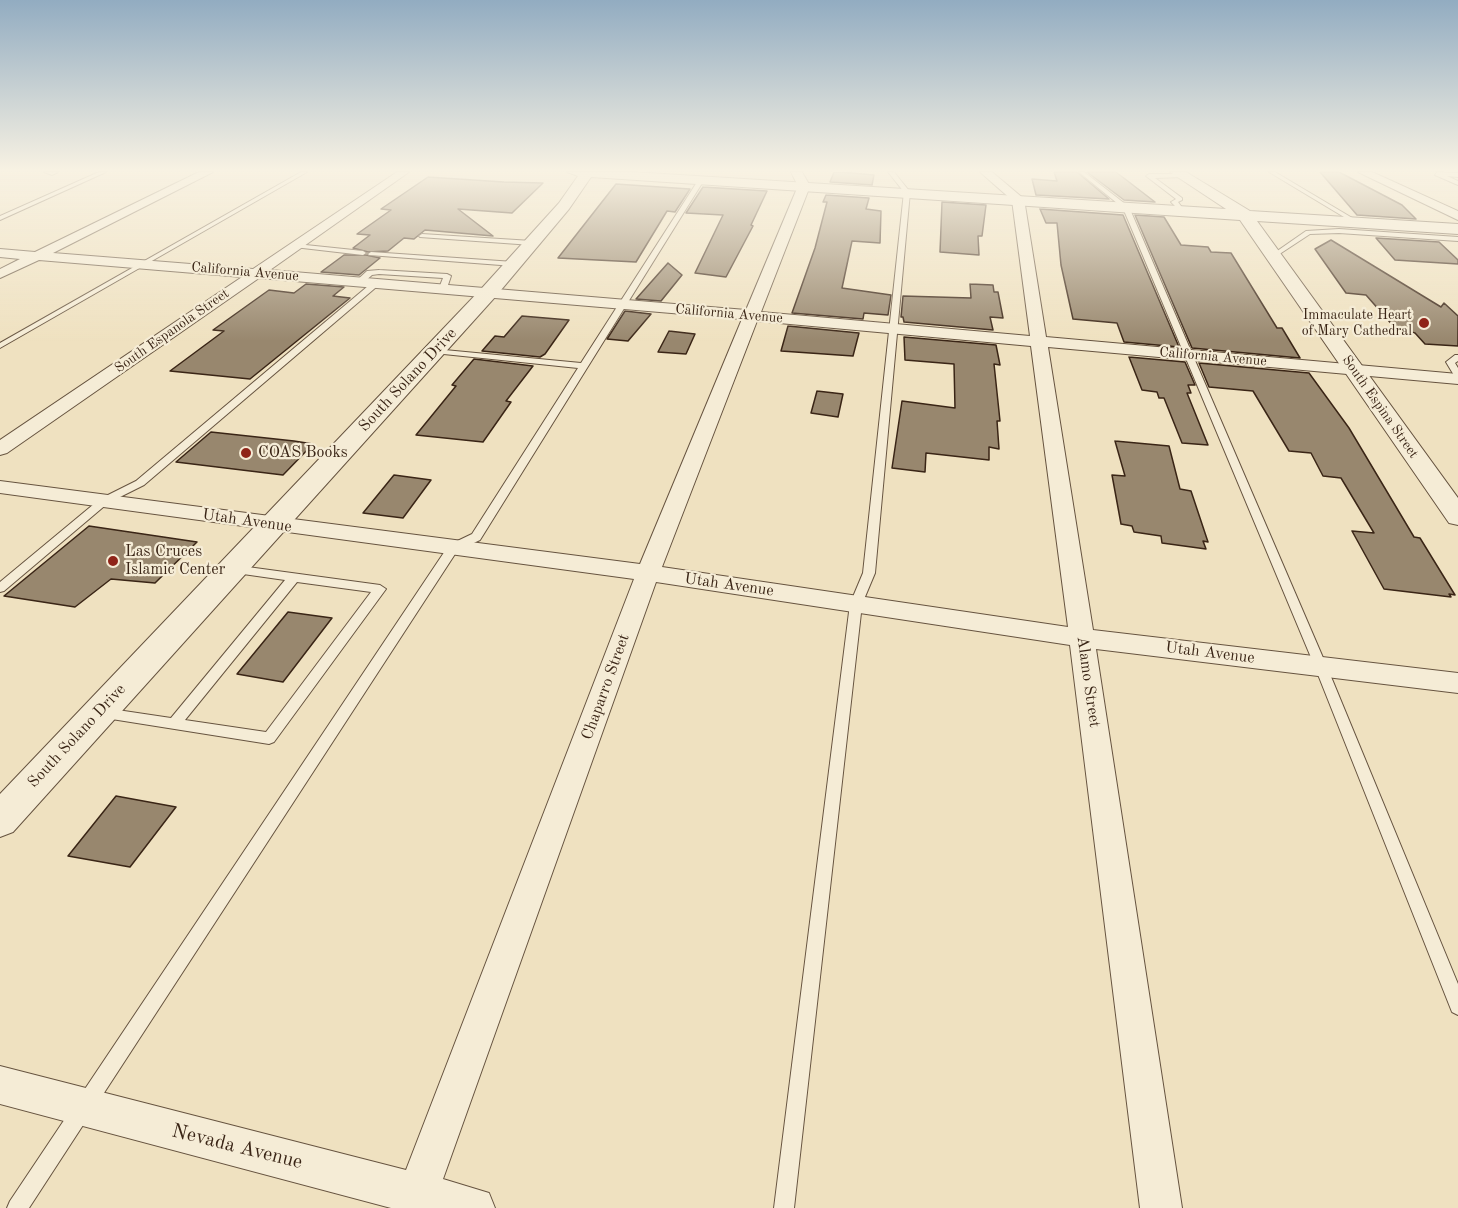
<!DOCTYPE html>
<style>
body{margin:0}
canvas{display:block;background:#efe1c0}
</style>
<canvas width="1458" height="1208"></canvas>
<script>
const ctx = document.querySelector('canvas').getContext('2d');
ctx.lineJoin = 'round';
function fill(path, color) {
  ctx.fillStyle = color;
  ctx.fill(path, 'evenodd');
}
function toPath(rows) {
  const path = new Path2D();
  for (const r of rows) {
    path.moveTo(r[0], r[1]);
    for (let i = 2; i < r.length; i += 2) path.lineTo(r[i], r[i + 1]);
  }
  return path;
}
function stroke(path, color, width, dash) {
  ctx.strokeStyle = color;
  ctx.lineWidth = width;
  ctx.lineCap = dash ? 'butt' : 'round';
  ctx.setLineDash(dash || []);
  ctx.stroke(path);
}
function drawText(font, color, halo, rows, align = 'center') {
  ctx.font = font + ' "Old Standard TT",serif';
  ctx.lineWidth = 4.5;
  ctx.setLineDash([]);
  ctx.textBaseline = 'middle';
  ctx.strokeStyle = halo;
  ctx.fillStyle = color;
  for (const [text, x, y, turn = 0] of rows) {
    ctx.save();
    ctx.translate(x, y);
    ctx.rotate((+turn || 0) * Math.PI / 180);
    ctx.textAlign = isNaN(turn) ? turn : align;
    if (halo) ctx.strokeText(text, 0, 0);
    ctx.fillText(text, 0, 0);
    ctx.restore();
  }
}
const building = toPath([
 [834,172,853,173,874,175,872,185,830,182,834,172],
 [1054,172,1077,172,1109,199,1036,195,1032,179,1057,181,1054,172],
 [1087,172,1116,172,1155,202,1124,200,1087,172],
 [1320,172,1339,172,1402,205,1416,219,1357,215,1320,172],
 [428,177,504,182,543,183,512,213,458,209,493,236,425,230,414,239,404,238,388,251,368,252,353,248,370,235,357,234,391,210,381,209,428,177],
 [616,184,690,189,675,212,667,211,636,262,558,258,616,184],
 [703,187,767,191,751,225,753,226,726,277,695,273,723,215,686,213,703,187],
 [826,195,869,198,866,209,881,211,880,243,852,241,842,288,891,295,888,315,864,313,863,319,792,313,815,248,827,202,823,202,826,195],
 [942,202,986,205,982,236,978,236,979,255,940,252,942,202],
 [1040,209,1123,215,1179,347,1124,342,1117,323,1073,319,1061,265,1057,223,1046,223,1040,209],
 [1135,215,1164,217,1181,245,1208,247,1211,252,1231,253,1277,328,1282,328,1300,358,1192,348,1135,215],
 [1376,238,1439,242,1458,260,1458,264,1395,260,1376,238],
 [1331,240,1441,307,1444,303,1458,316,1458,346,1425,344,1415,333,1395,328,1366,295,1346,293,1315,249,1331,240],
 [344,255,366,255,380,258,359,275,321,272,344,255],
 [668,263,682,275,661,301,636,299,668,263],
 [306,284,344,287,333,296,350,298,250,379,170,371,224,331,213,330,269,290,294,293,306,284],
 [970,284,993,285,994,292,998,292,1003,318,990,317,993,330,904,322,903,317,901,317,903,296,971,298,970,284],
 [625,311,651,314,628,341,607,339,625,311],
 [522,316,569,320,545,354,540,357,482,351,495,336,504,337,522,316],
 [788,326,859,333,853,356,781,351,788,326],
 [669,331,695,334,686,354,658,352,669,331],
 [904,337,996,345,1000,365,994,364,1000,421,997,421,999,449,989,447,989,460,926,453,925,472,892,468,902,401,955,408,954,364,905,360,904,337],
 [1129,357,1185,362,1195,385,1188,385,1191,393,1187,393,1208,445,1182,443,1164,398,1159,398,1157,392,1142,390,1129,357],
 [474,359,533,366,506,401,511,402,483,442,416,435,456,386,452,385,474,359],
 [1199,363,1309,373,1349,428,1414,537,1420,538,1455,595,1449,594,1451,597,1384,589,1352,531,1374,533,1341,478,1323,476,1311,453,1289,451,1253,391,1209,387,1199,363],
 [817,391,843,394,838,417,811,413,817,391],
 [211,432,294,441,313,444,283,475,176,462,211,432],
 [1115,441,1169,446,1180,489,1191,491,1208,542,1203,541,1206,549,1162,543,1161,536,1134,532,1132,526,1121,524,1112,475,1125,476,1115,441],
 [394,475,431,480,403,518,363,513,394,475],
 [89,526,197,542,155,583,111,579,75,607,4,596,89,526],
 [288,612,332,618,283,682,237,674,288,612],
 [116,796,176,807,130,867,68,856,116,796]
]);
const service = toPath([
 [99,172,106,172,0,220,0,216,99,172],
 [301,172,307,172,0,348,0,343,301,172],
 [888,172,894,172,910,192,875,573,862,604,794,1208,774,1208,850,604,863,573,904,192,888,172],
 [1079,172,1084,172,1129,207,1327,667,1458,984,1458,1015,1452,1012,1315,667,1123,208,1079,172],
 [1269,172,1275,172,1359,222,1354,223,1269,172],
 [1437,172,1458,173,1458,177,1447,176,1458,181,1458,185,1435,175,1437,172],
 [1185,174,1183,177,1155,178,1182,198,1182,200,1178,202,1184,210,1181,212,1171,202,1176,199,1146,176,1149,174,1185,174],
 [699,179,704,180,480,540,457,551,29,1208,7,1208,10,1201,449,545,472,534,578,368,434,353,430,351,434,349,581,363,699,179],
 [1339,229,1458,237,1458,241,1339,233,1310,234,1275,257,1270,256,1306,231,1339,229],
 [422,234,532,241,535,243,532,245,420,237,419,236,422,234],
 [296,244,363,251,366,253,363,255,294,247,293,246,296,244],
 [371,252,514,262,517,264,514,266,369,255,368,254,371,252],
 [379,270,447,274,451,276,447,288,443,290,439,288,443,278,379,274,372,275,363,283,356,281,367,271,379,270],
 [374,281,381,283,144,485,108,503,4,591,0,592,0,582,100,499,136,481,374,281],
 [1455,355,1458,355,1458,361,1455,363,1458,368,1458,378,1455,377,1446,362,1455,355],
 [233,565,380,585,386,589,274,742,269,744,99,717,97,713,99,709,104,708,171,718,285,580,229,572,227,569,229,566,233,565],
 [297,582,371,592,266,732,185,720,297,582]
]);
const minor = toPath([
 [44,172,58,172,52,175,44,172],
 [199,172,213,172,53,253,253,269,397,172,409,172,270,270,746,310,798,186,791,172,802,172,810,186,761,312,1030,336,1012,200,980,172,992,172,1024,199,1046,337,1458,374,1458,384,1048,347,1093,630,1458,673,1458,693,1096,649,1182,1208,1140,1208,1070,645,656,582,443,1179,489,1193,495,1208,391,1208,0,1104,0,1066,406,1170,634,579,0,493,0,481,640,564,742,319,259,278,7,453,0,455,0,440,242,277,39,260,0,278,0,269,20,259,0,257,0,249,35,252,199,172],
 [757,321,1031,346,1068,627,662,567,757,321],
 [1358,172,1372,172,1458,211,1458,220,1358,172]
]);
const tertiary = toPath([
 [567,172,632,172,1226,209,1170,172,1186,172,1250,211,1458,224,1458,234,1257,221,1458,498,1458,525,1449,523,1240,220,591,177,569,209,496,296,13,832,0,837,0,794,482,288,559,203,578,176,567,172]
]);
const markers = [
 [1424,323,6,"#8f2418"],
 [246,453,6,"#8f2418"],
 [113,561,6,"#8f2418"]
];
const farStreetnames = [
 ["California Avenue",245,272,5],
 ["California Avenue",729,314,5],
 ["South Espanola Street",172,331,-35],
 ["California Avenue",1213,357,5],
 ["South Espina Street",1380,407,55]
];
const farPoinames = [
 ["Immaculate Heart",1412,315],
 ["of Mary Cathedral",1412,331]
];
const streetNames = [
 ["South Solano Drive",408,380,-47],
 ["Utah Avenue",247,521,8],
 ["Utah Avenue",729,585,8],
 ["Utah Avenue",1210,653,7],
 ["Alamo Street",1088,682,82],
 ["Chaparro Street",606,687,-70],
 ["South Solano Drive",77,736,-47]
];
const poiNames = [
 ["COAS Books",258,453],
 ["Las Cruces",125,552],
 ["Islamic Center",125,570]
];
const nearStreetnames = [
 ["Nevada Avenue",237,1147,14]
];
fill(building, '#98876e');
stroke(building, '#3a2516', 1.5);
stroke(service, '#675440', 2);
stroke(minor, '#675440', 2);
stroke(tertiary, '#675440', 2);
fill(service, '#f5ecd6');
fill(minor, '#f5ecd6');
fill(tertiary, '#f5ecd6');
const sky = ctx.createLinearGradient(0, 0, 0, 341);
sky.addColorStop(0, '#92acc1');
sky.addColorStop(0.5, '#f8f2e3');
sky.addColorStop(1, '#f8f2e300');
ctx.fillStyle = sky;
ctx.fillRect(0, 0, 1458, 341);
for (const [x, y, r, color] of markers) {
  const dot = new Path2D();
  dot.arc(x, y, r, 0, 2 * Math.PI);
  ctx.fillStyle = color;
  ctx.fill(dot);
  stroke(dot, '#f5ecd6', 2);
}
drawText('14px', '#3a2516', '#f5ecd6', farStreetnames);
drawText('14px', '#3a2516', '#f5ecd6', farPoinames, 'right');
drawText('16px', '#3a2516', '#f5ecd6', streetNames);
drawText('16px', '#3a2516', '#f5ecd6', poiNames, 'left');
drawText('20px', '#3a2516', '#f5ecd6', nearStreetnames);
</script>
